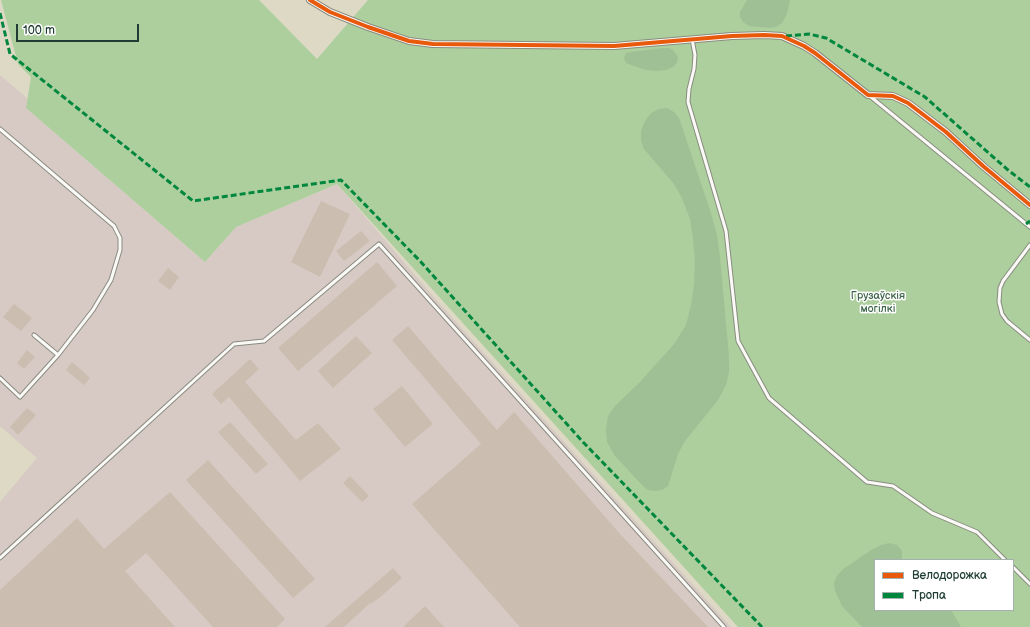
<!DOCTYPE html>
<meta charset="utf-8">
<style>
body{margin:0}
#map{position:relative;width:1030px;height:627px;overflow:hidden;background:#ddd9c5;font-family:"Balsamiq Sans",sans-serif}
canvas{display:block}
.legend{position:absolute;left:874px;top:559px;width:140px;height:52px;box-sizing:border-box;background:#fff;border:1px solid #a5b1ae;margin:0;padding:5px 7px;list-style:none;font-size:12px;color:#1f3d34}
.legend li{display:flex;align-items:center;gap:8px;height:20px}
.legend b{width:20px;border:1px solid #a5b1ae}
.scale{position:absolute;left:16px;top:24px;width:123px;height:18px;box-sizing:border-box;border:2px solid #1f3d34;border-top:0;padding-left:5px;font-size:12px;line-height:14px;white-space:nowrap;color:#1f3d34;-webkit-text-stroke:3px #fff;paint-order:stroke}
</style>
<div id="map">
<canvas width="1030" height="627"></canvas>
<ul class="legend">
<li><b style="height:5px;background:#e8590c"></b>Велодорожка</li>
<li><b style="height:5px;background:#00873e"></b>Тропа</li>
</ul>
<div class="scale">100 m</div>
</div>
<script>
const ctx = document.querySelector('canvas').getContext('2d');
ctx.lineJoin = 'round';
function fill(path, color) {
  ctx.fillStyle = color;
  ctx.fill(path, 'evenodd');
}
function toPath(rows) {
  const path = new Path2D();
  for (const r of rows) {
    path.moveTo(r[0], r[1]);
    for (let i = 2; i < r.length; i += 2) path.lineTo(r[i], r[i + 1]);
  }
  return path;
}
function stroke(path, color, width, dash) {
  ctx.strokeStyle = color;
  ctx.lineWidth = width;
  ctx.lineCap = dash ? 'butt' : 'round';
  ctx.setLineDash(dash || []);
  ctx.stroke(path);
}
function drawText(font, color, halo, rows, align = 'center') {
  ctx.font = font + ' "Balsamiq Sans",sans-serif';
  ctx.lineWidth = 3;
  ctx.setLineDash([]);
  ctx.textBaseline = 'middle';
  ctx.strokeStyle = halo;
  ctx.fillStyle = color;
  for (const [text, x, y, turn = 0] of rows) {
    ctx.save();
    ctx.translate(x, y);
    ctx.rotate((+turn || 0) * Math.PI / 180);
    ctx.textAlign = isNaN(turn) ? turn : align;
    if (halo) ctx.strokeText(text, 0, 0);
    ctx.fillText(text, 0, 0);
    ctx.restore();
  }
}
const industrial = toPath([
 [0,75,28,99,26,108,205,262,236,227,337,184,438,302,731,627,0,627,0,502,37,458,0,426]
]);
const green = toPath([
 [1,0,259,0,317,59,368,0,1030,0,1030,627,738,627,337,184,236,227,205,262,26,108,31,77,18,64],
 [875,560,1013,560,1013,610,875,610]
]);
const forest = toPath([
 [747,0,790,0,787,14,782,23,776,27,770,28,749,26,743,22,740,17,740,12],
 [662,48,669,48,673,50,676,54,678,58,677,63,673,67,666,70,657,71,646,70,631,65,626,63,624,58,626,53,631,52],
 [667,108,674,112,679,118,711,213,717,235,720,257,729,356,729,372,726,385,718,400,685,441,678,454,668,486,662,490,655,491,648,490,643,486,615,456,607,442,606,430,608,416,615,406,640,382,675,343,686,325,691,305,694,284,695,260,693,239,690,219,682,198,674,184,644,149,641,141,641,131,645,121,651,113,659,109],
 [889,543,897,545,902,551,902,558,901,560,875,560,875,610,951,610,961,627,862,627,842,606,835,591,834,583,837,576,842,570,871,550,881,545]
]);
const building = toPath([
 [321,201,350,214,320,277,291,262],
 [361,231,370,241,344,261,336,251],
 [377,262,397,286,298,371,278,348],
 [168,268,179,277,170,290,158,281],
 [14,304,32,318,21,331,3,317],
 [408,326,497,430,514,412,620,534,708,627,520,627,412,504,481,444,392,340],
 [356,336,372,353,333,388,318,371],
 [27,350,35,357,24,369,17,363],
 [250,359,259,369,245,382,296,440,318,423,341,449,300,481,229,397,221,404,212,394],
 [72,362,90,378,84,385,66,370],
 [402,386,433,424,405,447,373,409],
 [27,408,36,415,18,435,10,427],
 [230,422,268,464,256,474,218,432],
 [208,460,315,579,293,598,186,480],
 [350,476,369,496,362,502,343,483],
 [170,492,285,619,277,627,213,627,146,553,125,571,175,627,0,627,0,590,77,518,104,549],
 [393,568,402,578,379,598,371,604,370,603,344,627,325,627,357,599],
 [425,606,444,627,403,627]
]);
const lane = toPath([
 [692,39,695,55,694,69,689,89,688,102,726,231,738,341,769,398,867,482,893,486,932,513,977,532,1005,560],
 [871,97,1030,227],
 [0,129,114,226,120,238,120,250,111,280,93,310,58,355],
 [1030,245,1003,281,1000,288,999,302,1002,314,1007,321,1030,340],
 [0,378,20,397,58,355,34,335],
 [0,558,234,344,264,341,379,244,724,627],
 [1013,567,1030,584]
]);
const street = toPath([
 [310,0,330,12,368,27,409,41,433,44,614,46,732,36,764,35,782,36,804,46,815,53,868,95,893,96,908,103,946,132,983,166,1030,205]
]);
const quiet = toPath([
 [0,13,10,54,193,201,341,180,420,261,583,442,762,627],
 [786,36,809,34,826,38,925,97,1008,170,1030,187],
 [1026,224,1030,221]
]);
const cycleway = toPath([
 [310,0,330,12,368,27,409,41,433,44,614,46,732,36,764,35,782,36,804,46,815,53,868,95,893,96,908,103,946,132,983,166,1030,205]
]);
const parkNames = [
 ["Грузаўскія",878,296],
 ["могілкі",878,309]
];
fill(industrial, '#d7cac4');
fill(green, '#adcf9e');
fill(forest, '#9fc095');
fill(building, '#cbbeb0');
stroke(lane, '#898c81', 5);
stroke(street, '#898c81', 8);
stroke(lane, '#faf9f6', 3);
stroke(street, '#faf9f6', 6);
stroke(quiet, '#00873e', 3, [6, 3]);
stroke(cycleway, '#e8590c', 4);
drawText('11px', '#3e664a', '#fff', parkNames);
</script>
